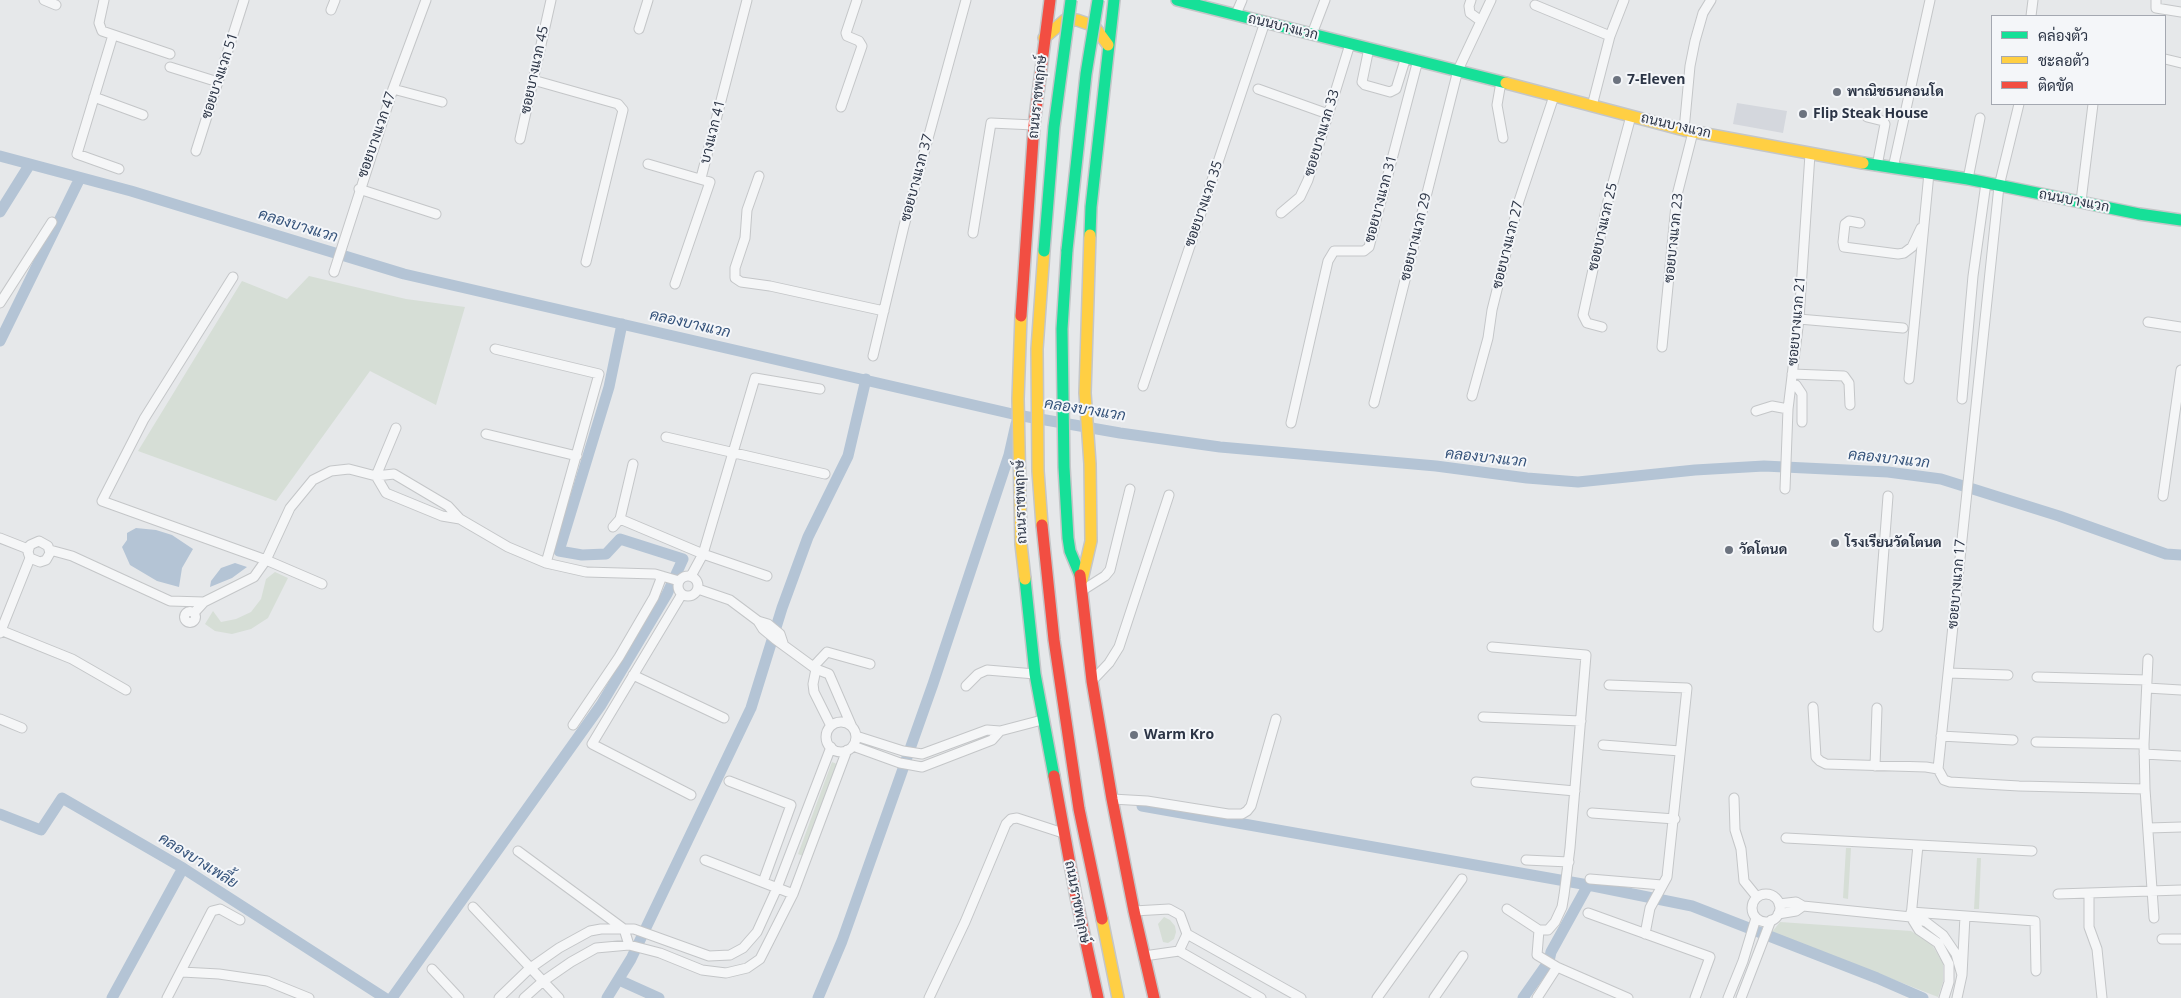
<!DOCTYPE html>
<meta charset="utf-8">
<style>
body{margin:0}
#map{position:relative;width:2181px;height:998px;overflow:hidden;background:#e6e8ea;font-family:"Open Sans",Sarabun,sans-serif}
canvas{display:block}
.legend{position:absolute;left:1991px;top:15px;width:175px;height:90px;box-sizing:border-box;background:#f4f6f9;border:1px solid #a4a8b1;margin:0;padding:6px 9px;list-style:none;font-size:15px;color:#2b3445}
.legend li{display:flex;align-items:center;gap:10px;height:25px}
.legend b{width:25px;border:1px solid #a4a8b1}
</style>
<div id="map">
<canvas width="2181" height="998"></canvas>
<ul class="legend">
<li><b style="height:6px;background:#16e098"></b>คล่องตัว</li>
<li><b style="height:6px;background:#ffcf43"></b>ชะลอตัว</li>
<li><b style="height:6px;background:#f24e42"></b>ติดขัด</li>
</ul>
</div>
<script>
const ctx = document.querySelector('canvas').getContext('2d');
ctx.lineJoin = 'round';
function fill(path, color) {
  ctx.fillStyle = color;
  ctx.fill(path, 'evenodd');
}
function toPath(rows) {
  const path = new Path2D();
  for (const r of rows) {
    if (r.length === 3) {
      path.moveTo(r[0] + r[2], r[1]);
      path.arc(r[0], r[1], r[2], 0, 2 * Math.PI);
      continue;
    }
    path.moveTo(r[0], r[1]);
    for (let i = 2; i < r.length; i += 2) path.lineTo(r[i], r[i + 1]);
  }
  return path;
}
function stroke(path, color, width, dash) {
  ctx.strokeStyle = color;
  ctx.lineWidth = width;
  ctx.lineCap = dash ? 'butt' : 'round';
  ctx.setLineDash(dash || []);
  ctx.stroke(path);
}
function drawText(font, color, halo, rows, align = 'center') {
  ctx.font = font + ' "Open Sans",Sarabun,sans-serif';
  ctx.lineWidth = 4;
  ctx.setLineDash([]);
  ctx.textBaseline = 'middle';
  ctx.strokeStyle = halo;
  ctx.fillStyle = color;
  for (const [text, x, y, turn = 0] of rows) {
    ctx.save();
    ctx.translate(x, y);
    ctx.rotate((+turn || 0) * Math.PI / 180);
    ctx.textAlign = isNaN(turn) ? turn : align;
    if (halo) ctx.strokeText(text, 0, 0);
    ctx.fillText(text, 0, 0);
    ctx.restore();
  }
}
const built = toPath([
 [1737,103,1787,111,1783,133,1733,124]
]);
const green = toPath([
 [309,276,406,299,465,307,436,405,370,371,276,501,138,451,242,281,287,299],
 [275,572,288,578,268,618,251,629,232,634,215,631,205,624,213,611,221,622,236,619,251,612,261,599,266,579],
 [832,762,837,764,803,856,798,854],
 [1846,848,1851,848,1848,899,1843,898],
 [1977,858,1981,858,1979,909,1974,909],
 [1164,917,1170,920,1175,926,1176,932,1174,939,1168,943,1163,942,1158,924],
 [1780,922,1911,931,1931,943,1943,963,1943,982,1938,997,1772,932]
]);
const water = toPath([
 [136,528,156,530,172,535,193,549,182,568,179,587,157,581,130,565,122,547,127,540,127,533],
 [235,563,247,567,232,578,210,587,211,581,221,568]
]);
const canal = toPath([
 [0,156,131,191,404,274,1017,415,1120,433,1220,447,1436,466,1527,478,1578,482,1695,470,1764,466,1888,472,1941,479,2059,516,2166,554,2181,555],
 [0,212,30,164],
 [0,341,80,178],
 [1142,806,1588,885,1692,906,1877,978,1923,998],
 [0,814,41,830,62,798,183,868,385,998],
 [619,980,659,998],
 [112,998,183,868],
 [392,998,601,705,667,594,683,559,620,539,606,554,582,555,559,551,609,387,622,324],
 [607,998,631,959,751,708,782,608,808,537,848,456,866,379],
 [818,998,842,941,933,684,1009,455,1016,424],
 [1523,998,1549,961,1551,952,1588,885]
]);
const street = toPath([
 [44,0,56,5],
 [104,0,99,23,102,31,170,54],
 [1471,0,1469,6,1470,13,1481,21],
 [2156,0,2156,8,2181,12],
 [1535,5,1610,36],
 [331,10,335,0],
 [1236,14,1242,0],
 [2031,16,2033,0],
 [639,29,648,0],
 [1312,34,1325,0],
 [113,35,77,154,119,169],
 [1369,48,1362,82,1365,85,1390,92,1396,89,1406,57],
 [2165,59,2181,63],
 [170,67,218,82],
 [533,80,618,104,623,110,586,262],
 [1501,82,1497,105,1503,138],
 [393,89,442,102],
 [1258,89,1328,114],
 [94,97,143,115],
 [2019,104,1999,186,1938,769,1944,780,1950,782,2019,786,2145,789],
 [1592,106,1610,36,1624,0],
 [841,107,862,46,859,41,847,36,846,33,857,0],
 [1867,117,1883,121,1885,124,1877,166],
 [1684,130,1690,66,1695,41,1703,13,1711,0],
 [520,139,551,0],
 [196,151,244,0],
 [648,164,710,182,675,284],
 [1893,168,1930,0],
 [759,176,747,210,745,238,735,268,735,278,741,282,770,286,884,311],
 [701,178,747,0],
 [1968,179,1980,118],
 [359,189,436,214],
 [2081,201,2093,104],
 [1281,213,1300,197,1308,180,1350,44],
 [1860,223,1849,221,1845,224,1843,242,1844,247,1898,254,1904,253,1912,247,1921,228],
 [973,233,991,123,1034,125],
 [334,272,393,89,426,0],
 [233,277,144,419,102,501,266,560,322,584],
 [0,303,52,222],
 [1799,319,1903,328],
 [2148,322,2181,327],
 [1602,327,1587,323,1583,315,1608,201,1631,116],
 [1662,347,1677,195,1693,132],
 [495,349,599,374,546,563],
 [873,356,904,226,966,0],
 [1792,374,1844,376,1849,383,1850,405],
 [1909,379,1929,173],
 [1791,385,1796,385,1802,394,1802,422],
 [1143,386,1265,22],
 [1472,396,1488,338,1492,310,1519,201,1554,96],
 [1962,399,1973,276,1986,183],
 [1374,403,1458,70,1491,0],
 [1756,411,1772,406,1788,409],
 [1291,423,1328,261,1334,251,1364,251,1369,247,1418,60],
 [486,434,577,456],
 [666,437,825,474],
 [376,476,386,493,442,516,460,519],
 [376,476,396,428],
 [1785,489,1788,409,1799,319,1810,154],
 [2163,496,2181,370],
 [620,519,703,554,767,576],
 [613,527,620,519,633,464],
 [0,538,28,549],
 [50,550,72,556,170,601,204,602],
 [688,586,10],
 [691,576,703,554,755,378,820,389],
 [698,589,730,600,758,621,768,624,780,634,783,643],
 [1083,590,1105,576,1110,570,1130,489],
 [682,594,592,744,691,795],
 [190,617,5.5],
 [194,613,204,602,254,577,266,560,290,508,313,480,331,471,349,469,376,476,394,474,448,506,460,519,508,547,546,563,586,572,655,574,679,581],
 [758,621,763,629,775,639,816,669,829,674,852,727],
 [1878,627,1888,496],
 [0,630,72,659,126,690],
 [0,633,30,558,28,552,30,545,39,541,48,546,50,553,46,560,40,562,30,558],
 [1492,647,1586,655,1570,848,1564,895,1562,907,1555,922,1548,930,1539,930,1537,955,1557,967,1628,998],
 [2148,659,2144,744,2145,789,2154,918],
 [813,667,827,652,870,664],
 [816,669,813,684,814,692,831,726],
 [1948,673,2008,675],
 [633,675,724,718],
 [2037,677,2147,680],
 [1092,681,1109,663,1119,647,1169,495],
 [1609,685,1687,688,1667,877,1650,908,1645,934],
 [966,686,978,674,987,670,1035,674],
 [2147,688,2181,690],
 [1813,707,1816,757,1820,761,1826,764,1926,767,1938,769],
 [1483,717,1581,721],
 [0,719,22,728],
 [841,737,15],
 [573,725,619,657,654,597,662,576],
 [856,736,903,751,922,754,987,730,1000,731,1042,720],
 [1941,736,2013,740],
 [2036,742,2144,744],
 [1603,745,1680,751],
 [853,746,900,763,922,767,992,740,1000,731],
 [2144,754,2181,756],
 [1875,766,1877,708],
 [729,781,791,805,763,882],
 [1476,782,1575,791],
 [1734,798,1735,830,1741,849,1744,881,1757,897],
 [1112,799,1147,801,1228,814,1242,814,1247,811,1251,806,1276,719],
 [1592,813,1675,819],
 [2149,828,2181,827],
 [1786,838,2032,851],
 [1918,845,1911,917,1919,930,1938,943,1949,964,1949,982,1944,998],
 [518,851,624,929,629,945],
 [705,860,793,894],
 [1526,860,1569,862],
 [1590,879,1662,885],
 [2089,893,2089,927,2097,949,2102,998],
 [2058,894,2181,890],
 [1766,908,14],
 [1779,904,1796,902,1803,906,1911,917,1926,922,1943,935,1956,954,1962,975],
 [473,907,559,998],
 [1507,909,1539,930],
 [1134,911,1169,909,1180,915,1187,934,1179,951,1144,956],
 [1911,912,2035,921,2036,971],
 [1588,913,1710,957,1695,998],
 [1778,914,1796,911,1803,906],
 [1187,934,1301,998],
 [2162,939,2181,939],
 [1179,951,1261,998],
 [432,969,459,998],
 [182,972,219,974,267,981,309,998],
 [167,998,212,911,220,909,240,920],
 [499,998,529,969,559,948,590,931,601,929,634,929,709,956,730,955,743,948,757,932,777,888,831,747],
 [524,998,542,982,571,962,596,948,629,945,660,953,702,970,726,973,747,968,760,959,793,894,847,750],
 [929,998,965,922,1006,824,1011,819,1017,818,1063,833],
 [1377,998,1462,879],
 [1434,998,1463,956],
 [1537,998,1557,967],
 [1728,998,1743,961,1756,918],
 [1741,998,1771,920],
 [1957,998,1962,975,1965,916]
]);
const fast = toPath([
 [1177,0,1506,83],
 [1863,163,1968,179,2139,214,2181,220],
 [1090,235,1091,207,1114,0],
 [1067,250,1062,329,1064,467,1068,538,1070,551,1080,575],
 [1025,579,1035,674,1054,776]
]);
const slow = toPath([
 [1044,38,1065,20,1077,20,1094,26,1108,45],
 [1506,83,1684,130,1863,163],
 [1021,316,1018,399,1021,544,1025,579],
 [1042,525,1038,471,1037,349,1044,251],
 [1082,580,1091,541,1090,464,1085,393,1090,235],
 [1102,919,1118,998]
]);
const jam = toPath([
 [1021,316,1034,125,1050,0],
 [1042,525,1054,640,1079,809,1102,919],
 [1080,575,1092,681,1112,799,1134,911,1154,998],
 [1054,776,1076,897,1098,998]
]);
const fastBridge = toPath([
 [1067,250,1086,74,1098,0],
 [1044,251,1054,127,1071,0]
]);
const markers = [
 [1617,80,5,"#6c737f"],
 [1837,92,5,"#6c737f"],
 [1803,114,5,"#6c737f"],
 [1835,543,5,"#6c737f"],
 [1729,550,5,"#6c737f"],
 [1134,735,5,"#6c737f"]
];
const streetNames = [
 ["ถนนบางแวก",1283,27,14],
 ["ซอยบางแวก 45",535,70,-78],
 ["ซอยบางแวก 51",220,76,-72],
 ["ถนนราชพฤกษ์",1038,97,-84],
 ["ถนนบางแวก",1676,126,13],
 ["บางแวก 41",713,132,-76],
 ["ซอยบางแวก 33",1322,133,-73],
 ["ซอยบางแวก 47",377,135,-71],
 ["ซอยบางแวก 37",917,178,-75],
 ["ซอยบางแวก 31",1381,199,-75],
 ["ถนนบางแวก",2074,201,11],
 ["ซอยบางแวก 35",1204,204,-71],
 ["ซอยบางแวก 25",1603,227,-77],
 ["ซอยบางแวก 29",1416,237,-76],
 ["ซอยบางแวก 23",1674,238,-84],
 ["ซอยบางแวก 27",1508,245,-76],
 ["ซอยบางแวก 21",1797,321,-85],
 ["ถนนราชพฤกษ์",1021,502,-92],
 ["ซอยบางแวก 17",1957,584,-85],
 ["ถนนราชพฤกษ์",1077,902,79]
];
const poiNames = [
 ["7-Eleven",1627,80],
 ["พาณิชธนคอนโด",1847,92],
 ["Flip Steak House",1813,114],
 ["โรงเรียนวัดโตนด",1845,543],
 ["วัดโตนด",1739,550],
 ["Warm Kro",1144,735]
];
const waterNames = [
 ["คลองบางแวก",298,226,17],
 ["คลองบางแวก",690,324,13],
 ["คลองบางแวก",1085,410,9],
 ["คลองบางแวก",1486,458,6],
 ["คลองบางแวก",1889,459,6],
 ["คลองบางเพลี้ย",198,861,32]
];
fill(built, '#d4d7dd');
fill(green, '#d6ded6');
fill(water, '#b4c4d5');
stroke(canal, '#b4c4d5', 11);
stroke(street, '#c4c6c8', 11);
stroke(fast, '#c4c6c8', 14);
stroke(slow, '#c4c6c8', 14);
stroke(jam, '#c4c6c8', 14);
stroke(street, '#f5f6f7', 9);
stroke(fast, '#16e098', 11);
stroke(slow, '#ffcf43', 11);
stroke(jam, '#f24e42', 11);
stroke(fastBridge, '#c2c5c8', 14, []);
stroke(fastBridge, '#16e098', 11);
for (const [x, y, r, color] of markers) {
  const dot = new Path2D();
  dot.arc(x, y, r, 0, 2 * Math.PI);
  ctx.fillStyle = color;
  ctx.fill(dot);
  stroke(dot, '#f4f6f9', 2);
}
drawText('14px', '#2b3445', '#f4f6f9', streetNames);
drawText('bold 14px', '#2b3445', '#f4f6f9', poiNames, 'left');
drawText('italic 15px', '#34527a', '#f4f6f9', waterNames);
</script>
